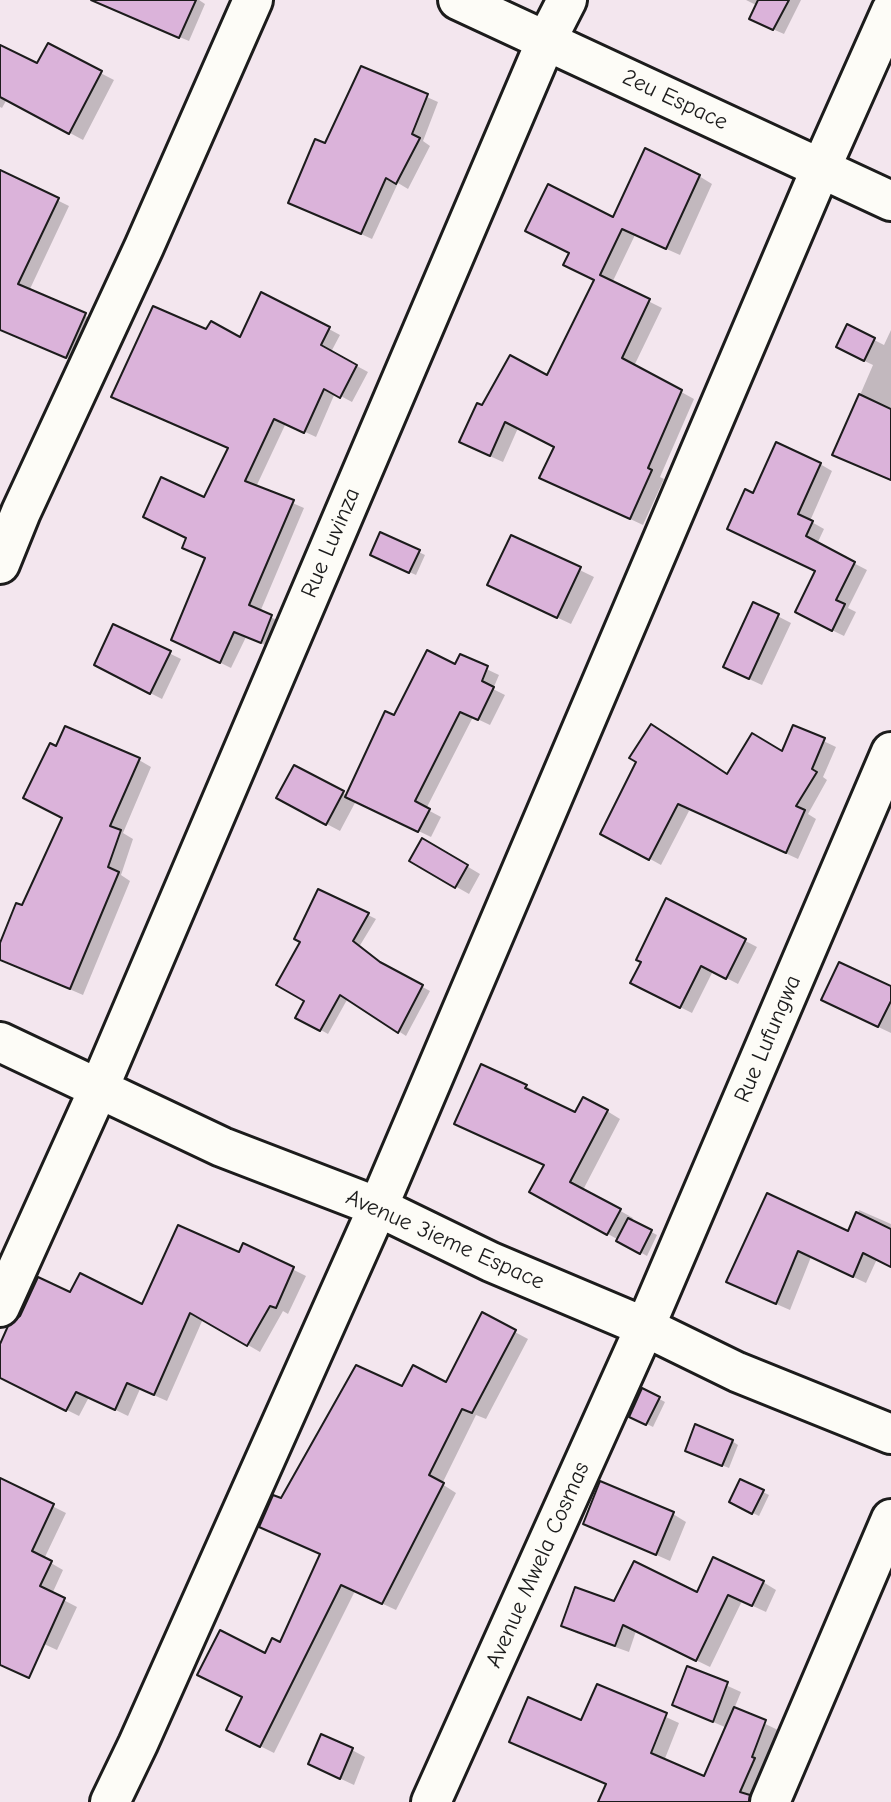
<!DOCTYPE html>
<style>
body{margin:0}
canvas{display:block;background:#f3e6ee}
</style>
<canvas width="891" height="1802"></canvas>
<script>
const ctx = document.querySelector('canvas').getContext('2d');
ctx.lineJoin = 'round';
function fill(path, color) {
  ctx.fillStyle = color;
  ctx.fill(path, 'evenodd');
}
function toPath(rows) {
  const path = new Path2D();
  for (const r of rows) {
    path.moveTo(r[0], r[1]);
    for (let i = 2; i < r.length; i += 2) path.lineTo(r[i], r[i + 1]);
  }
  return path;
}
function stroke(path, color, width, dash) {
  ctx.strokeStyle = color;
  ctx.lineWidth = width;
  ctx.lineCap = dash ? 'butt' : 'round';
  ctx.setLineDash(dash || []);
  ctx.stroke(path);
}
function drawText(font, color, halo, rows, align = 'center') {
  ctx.font = font + ' "Comic Neue",sans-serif';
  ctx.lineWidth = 6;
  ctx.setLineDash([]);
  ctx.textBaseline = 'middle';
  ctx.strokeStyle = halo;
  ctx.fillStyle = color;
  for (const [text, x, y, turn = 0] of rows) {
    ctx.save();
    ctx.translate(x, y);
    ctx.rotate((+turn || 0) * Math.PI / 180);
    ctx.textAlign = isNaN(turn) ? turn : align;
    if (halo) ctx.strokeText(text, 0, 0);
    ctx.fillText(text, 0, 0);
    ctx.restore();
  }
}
const shadow = toPath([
 [119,0,199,0,205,4,189,41,139,20],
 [746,0,801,0,784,34,761,24,758,6],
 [48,46,114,80,83,140,7,99,2,108,0,107,0,47,38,66],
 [362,68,438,102,423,141,430,146,408,189,398,183,372,239,290,202,326,145],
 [0,172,69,206,29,291,96,321,78,363,0,330],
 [699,176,712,184,680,255,635,235,612,283,662,308,634,366,694,399,660,477,664,479,643,525,581,496,581,498,541,478,556,447,518,428,503,462,474,449,482,407,547,378,596,281,614,219],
 [847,326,884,345,891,330,891,481,834,455,873,365,852,355],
 [329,329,340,335,331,352,368,372,352,402,335,393,316,437,286,423,256,487,304,508,260,612,283,623,272,648,246,637,231,668,184,645,206,559,184,548,229,448,207,331,240,340],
 [820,464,832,471,810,521,824,529,817,544,867,570,848,608,856,612,844,636,809,619,817,572,754,495],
 [381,534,425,555,416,575,378,558],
 [512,537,594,577,571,624,503,592],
 [754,604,791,623,762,685,738,674],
 [114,626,181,659,162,699,107,671],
 [461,657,499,675,493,689,505,695,490,725,473,717,426,809,441,817,431,837,356,801,340,831,291,805,295,767,348,796,395,718,456,667],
 [794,727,836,747,823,777,827,780,808,814,816,819,798,859,690,809,661,865,603,833,783,753],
 [139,760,151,767,123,833,133,839,121,875,130,881,83,995,0,959,0,947,23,907],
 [423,840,480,874,469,894,411,861],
 [667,900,757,947,738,984,713,971,692,1013,644,989],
 [368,915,376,919,359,947,386,967,430,991,406,1036,348,998,328,1034,298,1017],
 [891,988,891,1033,836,1007],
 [526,1086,539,1094,538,1096,576,1114,607,1111,620,1119,583,1190,633,1218,631,1221,657,1235,647,1256,532,1191,546,1166,469,1131],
 [767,1196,849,1234,859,1210,891,1224,891,1266,877,1259,866,1283,811,1257,790,1310,742,1289,729,1282],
 [244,1245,306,1276,288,1314,283,1311,260,1352,203,1319,167,1401,140,1389,128,1416,89,1397,79,1416,0,1377,0,1348,71,1295,142,1306,239,1255],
 [483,1315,528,1339,486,1419,476,1415,442,1484,456,1493,396,1610,355,1591,274,1753,242,1737,266,1655,280,1645,321,1554,282,1501,403,1388,446,1384],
 [643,1390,665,1402,653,1427,631,1416],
 [732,1441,738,1445,729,1468,693,1454],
 [0,1480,66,1513,44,1559,63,1570,52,1594,77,1607,57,1650,16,1631,0,1589],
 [741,1481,769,1495,759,1516,731,1502],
 [673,1514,686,1522,670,1561,585,1523],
 [763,1582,776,1590,766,1612,742,1601,710,1667,636,1631,629,1652,576,1633,563,1625,615,1603,698,1594],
 [688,1668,741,1692,734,1709,778,1730,764,1765,767,1767,752,1802,600,1802,608,1785,511,1741,582,1723,598,1686,679,1723,664,1761,705,1778,727,1728,674,1705],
 [352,1750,365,1757,354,1785,324,1771]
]);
const building = toPath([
 [91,0,196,0,179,38,91,0],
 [758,0,789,0,773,30,749,19,758,0],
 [48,43,102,71,69,134,0,97,0,45,37,63,48,43],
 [361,66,428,94,412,134,420,138,396,184,386,178,361,234,288,203,315,139,325,143,361,66],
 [645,148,700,175,666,249,622,229,600,275,650,299,622,358,682,390,648,468,652,470,630,519,539,478,554,447,505,422,490,456,459,442,477,403,482,405,510,355,547,375,594,280,563,265,569,253,525,231,548,184,613,217,645,148],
 [0,170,59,198,18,284,86,313,66,358,0,330,0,170],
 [261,292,330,327,321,345,357,365,340,398,324,389,304,433,274,419,245,481,294,500,249,605,272,615,261,643,234,632,220,663,171,640,205,558,182,548,186,538,143,517,161,477,204,497,228,448,111,397,153,306,206,329,211,321,240,337,261,292],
 [847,324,875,338,864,361,836,347,847,324],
 [859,394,891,409,891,480,832,455,859,394],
 [776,442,821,463,798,514,813,521,806,536,855,562,836,600,845,604,832,631,795,612,815,571,727,529,745,489,753,493,776,442],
 [380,532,420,550,409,573,370,555,380,532],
 [511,535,581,567,557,618,487,585,511,535],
 [753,602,779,614,749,679,723,667,753,602],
 [113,624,171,651,150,694,94,665,113,624],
 [427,650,455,664,460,654,488,666,482,681,494,687,478,720,460,712,415,801,430,809,418,832,345,797,385,711,394,715,427,650],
 [651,724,727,774,752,733,782,751,793,725,825,738,812,769,817,772,796,806,805,810,786,853,678,804,649,860,600,834,636,762,629,758,651,724],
 [65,726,140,758,110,826,121,830,108,867,119,872,70,989,0,960,0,943,16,903,22,905,62,818,23,798,50,743,56,746,65,726],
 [294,765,344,791,326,825,276,798,294,765],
 [422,838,468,865,455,888,409,861,422,838],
 [318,889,369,913,353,941,380,962,423,985,398,1033,340,995,320,1031,295,1018,304,1001,276,985,300,942,294,939,318,889],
 [666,898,746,939,726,979,701,966,680,1008,630,983,641,962,636,960,666,898],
 [839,962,891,986,891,1001,878,1027,821,1000,839,962],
 [481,1064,527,1085,525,1088,575,1112,583,1097,608,1110,570,1182,621,1209,607,1235,529,1192,544,1165,454,1124,481,1064],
 [767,1193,848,1231,856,1212,891,1229,891,1267,863,1253,853,1277,798,1251,776,1304,726,1282,767,1193],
 [628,1218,652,1230,640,1254,616,1241,628,1218],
 [178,1225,239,1252,243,1243,294,1267,276,1308,270,1306,247,1346,190,1313,154,1395,127,1383,115,1410,76,1392,66,1411,0,1378,0,1344,8,1326,20,1316,38,1277,70,1292,80,1273,142,1304,178,1225],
 [482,1312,516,1330,472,1413,462,1409,429,1475,444,1483,382,1604,341,1585,260,1747,226,1730,242,1697,197,1675,220,1630,265,1653,272,1638,280,1642,320,1554,259,1527,273,1495,281,1498,356,1365,402,1386,413,1365,446,1382,482,1312],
 [642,1388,660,1397,646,1425,629,1417,642,1388],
 [695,1424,733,1440,722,1466,685,1451,695,1424],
 [0,1478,54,1504,32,1551,52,1561,40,1586,65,1598,29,1678,0,1665,0,1478],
 [740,1479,764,1490,752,1514,729,1502,740,1479],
 [600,1481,674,1512,656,1555,583,1524,600,1481],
 [713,1557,764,1581,752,1606,728,1595,696,1661,623,1625,615,1646,561,1626,575,1587,614,1601,634,1561,697,1592,713,1557],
 [687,1666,728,1682,713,1722,672,1705,687,1666],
 [597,1684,667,1713,651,1753,704,1776,734,1707,766,1720,752,1757,755,1758,740,1792,750,1795,749,1802,598,1802,606,1784,509,1742,528,1697,581,1720,597,1684],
 [321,1734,353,1748,340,1779,308,1764,321,1734]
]);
const minor = toPath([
 [458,0,891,201],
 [0,564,21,512,144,247,253,0],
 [0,1042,222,1147,378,1207,491,1262,645,1327,737,1372,891,1434],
 [0,1307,99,1088,546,41,567,0],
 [110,1802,138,1744,378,1207,821,168,891,11],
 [431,1802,645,1327,891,752],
 [770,1802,891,1519]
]);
const streetNames = [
 ["2eu Espace",675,100,25],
 ["Rue Luvinza",331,543,-67],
 ["Rue Lufungwa",768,1039,-67],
 ["Avenue 3ieme Espace",445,1240,24],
 ["Avenue Mwela Cosmas",538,1565,-66]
];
fill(shadow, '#0003');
fill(building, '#dbb3da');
stroke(building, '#1c1c1c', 2);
stroke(minor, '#1c1c1c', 44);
stroke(minor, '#fdfcf7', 38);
drawText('23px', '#1c1c1c', '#fdfcf7', streetNames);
</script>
